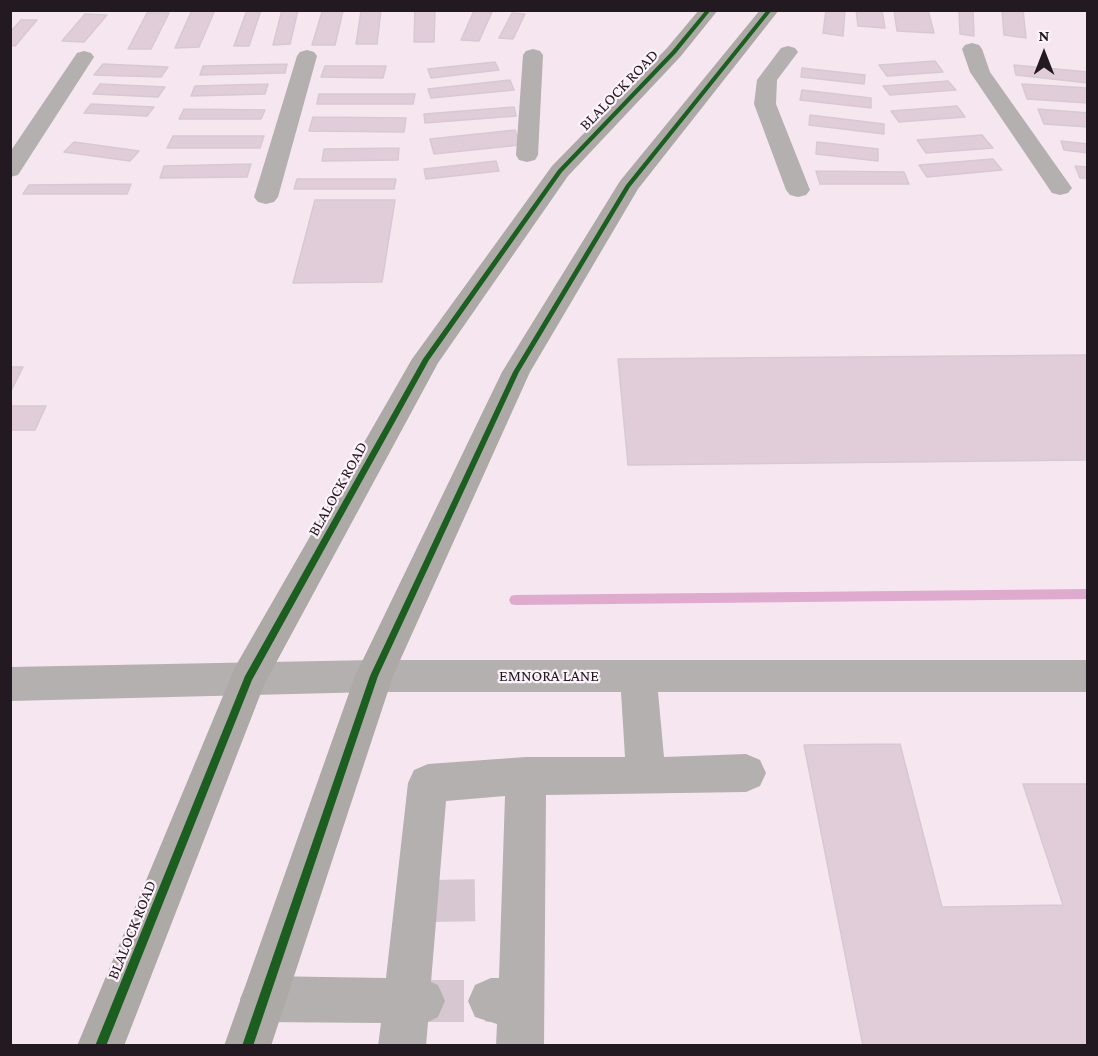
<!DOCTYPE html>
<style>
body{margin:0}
#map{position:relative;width:1098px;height:1056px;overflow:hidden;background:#f6e6f0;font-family:"Crimson Pro",serif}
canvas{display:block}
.frame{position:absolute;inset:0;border:12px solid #231920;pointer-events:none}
.north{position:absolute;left:1014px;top:24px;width:60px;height:60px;-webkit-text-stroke:4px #fef3fa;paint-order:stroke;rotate:0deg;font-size:16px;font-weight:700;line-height:24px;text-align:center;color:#231920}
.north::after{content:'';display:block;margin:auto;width:21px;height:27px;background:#231920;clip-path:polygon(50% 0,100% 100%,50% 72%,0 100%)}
</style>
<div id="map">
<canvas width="1098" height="1056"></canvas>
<div class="frame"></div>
<div class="north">N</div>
</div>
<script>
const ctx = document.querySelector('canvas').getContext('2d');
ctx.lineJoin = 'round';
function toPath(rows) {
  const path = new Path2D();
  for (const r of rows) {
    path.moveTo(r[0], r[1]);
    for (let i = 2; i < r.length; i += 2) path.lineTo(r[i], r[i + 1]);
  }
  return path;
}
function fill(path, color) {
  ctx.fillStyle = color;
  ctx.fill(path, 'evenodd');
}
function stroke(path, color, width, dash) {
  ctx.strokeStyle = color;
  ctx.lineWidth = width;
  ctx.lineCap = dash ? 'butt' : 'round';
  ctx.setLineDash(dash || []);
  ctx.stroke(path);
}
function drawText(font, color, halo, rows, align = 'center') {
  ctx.font = font + ' "Crimson Pro",serif';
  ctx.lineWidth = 4.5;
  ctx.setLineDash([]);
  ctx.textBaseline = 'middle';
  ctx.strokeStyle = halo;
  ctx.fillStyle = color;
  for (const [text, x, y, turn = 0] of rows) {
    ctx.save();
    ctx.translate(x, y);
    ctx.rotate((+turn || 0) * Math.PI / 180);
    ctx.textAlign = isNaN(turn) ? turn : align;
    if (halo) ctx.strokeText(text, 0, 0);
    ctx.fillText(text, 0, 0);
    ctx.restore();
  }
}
const stream = toPath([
 [1088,589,1088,599,515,605,511,604,509,600,511,596,515,595,1088,589]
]);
const building = toPath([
 [192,10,215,10,199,47,175,48,192,10],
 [247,10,261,10,249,46,234,46,247,10],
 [282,10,298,10,290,44,273,45,282,10],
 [381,10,377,44,356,44,361,11,381,10],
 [415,10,435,10,434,42,414,42,415,10],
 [826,10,845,10,843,36,823,33,826,10],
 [856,10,882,10,885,28,858,26,856,10],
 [894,10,928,10,934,33,897,31,894,10],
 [959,10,973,10,974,36,960,34,959,10],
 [1002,10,1023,10,1026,38,1004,35,1002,10],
 [343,11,335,45,312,45,322,12,343,11],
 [474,11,492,12,479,41,461,40,474,11],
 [147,13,169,13,151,49,128,49,147,13],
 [512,13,525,14,513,39,499,38,512,13],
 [85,14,107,15,84,42,62,41,85,14],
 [21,20,37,20,15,46,10,45,10,32,21,20],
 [935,61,943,72,887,76,879,65,935,61],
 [495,62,499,70,431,78,428,69,495,62],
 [103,64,168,67,161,77,94,75,103,64],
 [287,64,285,73,200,75,203,66,287,64],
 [1014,65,1088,72,1088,83,1016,75,1014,65],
 [325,66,386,66,383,78,321,77,325,66],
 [802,68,865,75,864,84,801,77,802,68],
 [510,80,514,90,431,98,428,89,510,80],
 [948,81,956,90,890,95,883,86,948,81],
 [100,84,165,87,158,97,93,94,100,84],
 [268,84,265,94,191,96,195,86,268,84],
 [1022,84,1088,88,1088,103,1027,99,1022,84],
 [802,90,871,98,871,108,800,100,802,90],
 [319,94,415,94,413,104,317,104,319,94],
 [91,104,154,107,147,116,84,113,91,104],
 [957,106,965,117,899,122,891,111,957,106],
 [514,107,516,116,425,123,424,114,514,107],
 [184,109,265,110,261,119,179,119,184,109],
 [1038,109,1088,113,1088,127,1044,124,1038,109],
 [810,115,884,124,884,134,809,125,810,115],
 [313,117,406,118,404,132,309,131,313,117],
 [515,130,520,145,434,154,430,139,515,130],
 [982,135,993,148,926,153,917,140,982,135],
 [173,136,264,136,260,148,167,148,173,136],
 [1061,141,1088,144,1088,153,1064,150,1061,141],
 [74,142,139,151,130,161,64,152,74,142],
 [817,142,878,149,878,161,816,154,817,142],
 [399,148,398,160,322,161,324,149,399,148],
 [993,159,1002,170,927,177,919,165,993,159],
 [496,161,499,171,426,179,424,169,496,161],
 [251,164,247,177,160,178,164,166,251,164],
 [1075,166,1088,167,1088,178,1080,178,1075,166],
 [816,171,904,172,909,184,820,184,816,171],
 [297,179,396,179,394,189,294,189,297,179],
 [131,184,127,194,23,194,29,185,131,184],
 [315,200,395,200,382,282,293,283,315,200],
 [1088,355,1088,460,628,465,618,359,1088,355],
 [10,367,23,367,10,393,10,367],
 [10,406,46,406,35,430,10,430,10,406],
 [900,744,942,907,1063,905,1023,784,1088,784,1088,1046,863,1046,804,745,900,744]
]);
const minorTunnel = toPath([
 [433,901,495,900],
 [422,1001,491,1001]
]);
const minor = toPath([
 [972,43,979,45,982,49,990,72,1072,188,1068,193,1060,195,1052,193,970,72,962,49,965,45,972,43],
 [788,46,795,48,798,52,777,80,776,104,810,190,806,195,798,197,790,195,786,190,754,104,757,80,781,48,788,46],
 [533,49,540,51,543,55,538,155,535,160,527,162,519,160,516,155,523,55,526,51,533,49],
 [307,50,314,52,317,56,278,197,274,202,266,204,258,202,254,197,297,56,300,52,307,50],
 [84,51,91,53,94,57,18,175,10,177,10,152,77,53,84,51],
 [374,660,1088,660,1088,692,658,692,664,757,746,754,760,760,766,773,760,786,746,792,546,795,544,1046,496,1046,497,1024,475,1017,468,1001,475,985,491,978,499,978,505,796,446,801,431,982,438,985,445,1001,438,1017,428,1022,426,1046,378,1046,381,1023,263,1022,247,1015,240,999,247,983,263,976,386,978,408,783,414,770,428,764,526,757,625,757,621,692,374,692,10,701,10,667,374,660]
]);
const major = toPath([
 [699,10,718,10,681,56,568,176,438,363,264,685,124,1046,77,1046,235,667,412,359,552,166,667,48,699,10],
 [760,10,779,10,638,189,530,372,393,676,271,1046,224,1046,355,676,502,372,620,181,760,10]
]);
const cycleway = toPath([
 [706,10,711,10,676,53,562,172,429,360,252,680,106,1046,95,1046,245,676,423,359,558,170,672,51,706,10],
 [767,10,772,10,630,187,519,372,378,676,253,1046,242,1046,370,676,513,372,626,185,767,10]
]);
const streetNames = [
 ["BLALOCK ROAD",619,90,-46],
 ["BLALOCK ROAD",338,489,-61],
 ["EMNORA LANE",549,676],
 ["BLALOCK ROAD",132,930,-68]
];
fill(stream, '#deaacd');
fill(building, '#e1cdda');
stroke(building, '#d6c9d1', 1.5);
stroke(minorTunnel, '#d6c7d1', 42, [42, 21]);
fill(minor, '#b3b0af');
fill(major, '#aca9a7');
fill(cycleway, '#1b5e20');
drawText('16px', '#231920', '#fef3fa', streetNames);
</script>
